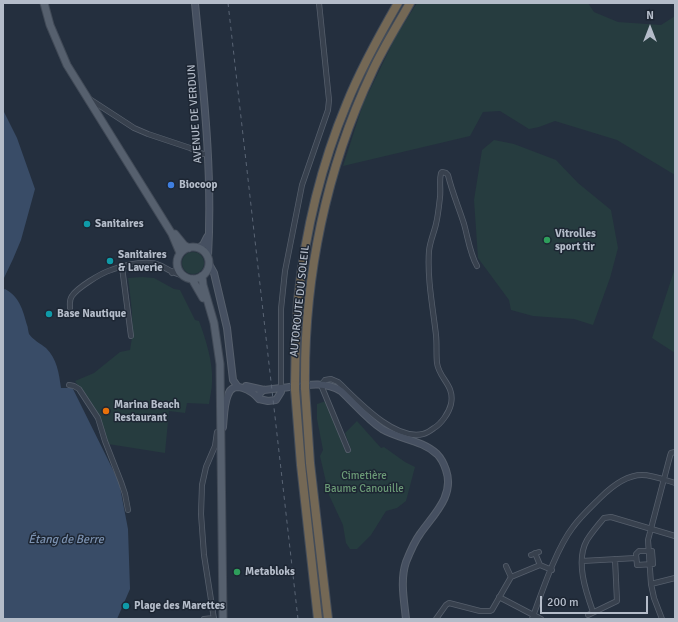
<!DOCTYPE html>
<meta charset="utf-8">
<style>
body{margin:0}
#map{position:relative;width:678px;height:622px;overflow:hidden;background:#242f3e;font-family:Signika,sans-serif}
canvas{display:block}
.frame{position:absolute;inset:0;border:4px solid #b4bcc9;pointer-events:none}
.north{position:absolute;left:630px;top:8px;width:40px;height:40px;-webkit-text-stroke:3px #1d2633;paint-order:stroke;rotate:0deg;font-size:11px;font-weight:700;line-height:16px;text-align:center;color:#b4bcc9}
.north::after{content:'';display:block;margin:auto;width:14px;height:18px;background:#b4bcc9;clip-path:polygon(50% 0,100% 100%,50% 72%,0 100%)}
.scale{position:absolute;left:540px;top:596px;width:108px;height:18px;box-sizing:border-box;border:2px solid #b4bcc9;border-top:0;padding-left:5px;font-size:12px;line-height:14px;white-space:nowrap;color:#b4bcc9;-webkit-text-stroke:3px #1d2633;paint-order:stroke}
</style>
<div id="map">
<canvas width="678" height="622"></canvas>
<div class="frame"></div>
<div class="north">N</div>
<div class="scale">200 m</div>
</div>
<script>
const ctx = document.querySelector('canvas').getContext('2d');
ctx.lineJoin = 'round';
function fillPath(path, color) { ctx.fillStyle = color; ctx.fill(path, 'evenodd'); }
function strokePath(path, color, width, dash) { ctx.strokeStyle = color; ctx.lineWidth = width; ctx.lineCap = dash ? 'butt' : 'round'; ctx.setLineDash(dash || []); ctx.stroke(path); }
function label(font, color, halo, rows, align = 'center') {
  ctx.font = font + ' Signika,sans-serif'; ctx.lineWidth = 3; ctx.setLineDash([]); ctx.textBaseline = 'middle'; ctx.strokeStyle = halo; ctx.fillStyle = color; for (const [text, x, y, turn = 0] of rows) {
    ctx.save(); ctx.translate(x, y); ctx.rotate((+turn || 0) * Math.PI / 180); ctx.textAlign = isNaN(turn) ? turn : align; if (halo) ctx.strokeText(text, 0, 0); ctx.fillText(text, 0, 0); ctx.restore();
  }
}
fillPath(new Path2D(`
 M417,3H588L594,12L618,22L661,25L675,16V175L617,140L555,121L539,127L529,129L500,111L483,112L470,136L343,166L363,104L396,36Z
 M494,140L514,144L556,160L578,183L611,210L618,248L610,278L593,325L574,319L533,316L511,310L509,300L478,258L474,200L482,150Z
 M182 263a11 11 0 1 1 22 0a11 11 0 1 1-22 0Z
 M675,268V353L652,338Z
 M142,277L154,278L174,289L180,290L195,320L199,321C206,340 213,362 212,382C212,389 210,397 209,404L187,403L185,413L169,411L165,453L108,444L102,423L75,381L94,373L120,352L130,350C135,327 131,301 128,278Z
 M326,401L345,451L351,449L345,433L357,421L381,448L384,447L405,462L415,467L406,501L397,508L386,511L371,535L357,549H350L346,543L343,525L329,495L320,456L323,450L317,419V404Z`), '#263c3f');
fillPath(new Path2D(`
 M3,110L17,138L35,189L21,240L13,259L4,278L3,282Z
 M5,289C19,296 23,310 27,325C28,327 28,331 29,334C32,339 41,344 46,348C57,359 59,373 61,388H71L73,389L119,482L128,529L130,589L117,619H3V290Z`), '#394c67');
const street = new Path2D(`
 M91,100L134,128L148,134L190,148L203,154H208
 M122,267L131,336
 M172,273L178,267
 M70,308C70,303 69,300 72,296C77,288 101,273 111,270C122,266 138,262 151,263C162,263 169,273 182,275
 M69,385L74,386L79,389L98,418L105,441L121,482L125,494L128,510
 M281,388V309L285,271L302,185L328,110L329,100L319,3
 M348,450L321,385L325,380L331,379L338,382C357,400 394,441 423,434C427,433 430,431 434,428C441,424 449,413 451,404C455,385 439,379 437,363C436,354 437,344 436,335C433,308 427,279 429,251C430,241 434,233 436,224C438,216 439,206 440,197C441,189 439,181 441,173L442,172L446,173L448,175C452,192 459,208 464,224C468,238 470,254 477,266
 M639,551H652L653,564L637,565L636,554Z
 M535,553L540,565
 M531,555L539,552
 M582,561L636,558
 M506,566L511,577
 M651,584L675,578
 M499,597L541,619
 M593,612C586,592 575,561 587,540C592,532 598,525 604,518L611,517L675,536
 M588,615L617,601L615,559
 M204,619L214,618
 M214,619L204,555L201,514L202,485L206,467L215,446L217,432
 M436,619L446,605L449,603L480,611H490L492,610L511,577L540,565L552,570
 M532,619C542,592 556,549 573,527C581,516 591,507 600,498C611,487 626,475 642,475C653,475 665,480 675,483
 M662,619L654,598L651,584L648,540L670,456L671,453L675,452`);
const secondary = new Path2D(`
 M195,3C203,87 213,171 208,256
 M198,248L203,245L207,237
 M209,264L214,273L227,328L233,380L238,387
 M246,386L264,390L281,388V392L276,400L268,401L259,399C259,394 260,392 264,390
 M281,388C302,386 323,380 341,391C354,403 367,419 382,429C399,439 422,440 437,454C441,458 444,464 446,470C455,496 433,515 420,534C414,542 410,552 406,562C400,580 404,600 406,619
 M223,427C224,417 224,404 228,395C233,379 252,391 259,399`);
const primary = new Path2D(`
 M44,3L50,25L67,65L172,234L180,253
 M175,234L184,245L189,248
 M177 263a16 16 0 1 1 32 0a16 16 0 1 1-32 0Z
 M202,276L203,285L214,323L220,364L223,619
 M192,279L203,298`);
const highway = new Path2D(`
 M305,384C304,277 326,169 372,72C383,48 397,26 410,3
 M295,385C295,356 296,328 298,300C305,233 321,165 347,103C361,68 379,36 398,3
 M305,388L310,463L328,619
 M295,389L301,465L318,619`);
strokePath(street, '#565f6c', 6);
strokePath(secondary, '#565f6c', 8);
strokePath(primary, '#414a57', 9);
strokePath(highway, '#434c59', 10);
strokePath(street, '#38414e', 4.5);
strokePath(secondary, '#465061', 6);
strokePath(primary, '#56606e', 7);
strokePath(highway, '#746855', 8);
strokePath(new Path2D(`
 M228,3L298,619`), '#5a6575', 1, [4, 4]);
const highwayBridge = new Path2D(`
 M305,384V388
 M295,385V389`);
strokePath(highwayBridge, '#434c59', 10, []);
strokePath(highwayBridge, '#746855', 8);
for (const [x, y, r, color] of [
 [171,185,4,"#3f7fe0"],
 [87,224,4,"#0f9aa8"],
 [547,240,4,"#2e9e5b"],
 [110,261,4,"#0f9aa8"],
 [49,314,4,"#0f9aa8"],
 [106,411,4,"#e8710a"],
 [237,572,4,"#2e9e5b"],
 [126,606,4,"#0f9aa8"]
]) { const dot = new Path2D(); dot.arc(x, y, r, 0, 2 * Math.PI); ctx.fillStyle = color; ctx.fill(dot); strokePath(dot, '#1d2633', 1.5); }
label('11px', '#b4bcc9', '#1d2633', [
 ["AVENUE DE VERDUN",195,114,-94],
 ["AUTOROUTE DU SOLEIL",300,301,-84]
]);
label('bold 11px', '#b4bcc9', '#1d2633', [
 ["Biocoop",179,185],
 ["Sanitaires",95,224],
 ["Vitrolles",555,234],
 ["sport tir",555,247],
 ["Sanitaires",118,255],
 ["& Laverie",118,268],
 ["Base Nautique",57,314],
 ["Marina Beach",114,405],
 ["Restaurant",114,418],
 ["Metabloks",245,572],
 ["Plage des Marettes",134,606]
], 'left');
label('11px', '#6b9a76', '#1d2633', [
 ["Cimetière",364,476],
 ["Baume Canouille",364,489]
]);
label('italic 12px', '#7c92b1', '#1d2633', [
 ["Étang de Berre",66,540]
]);
</script>
